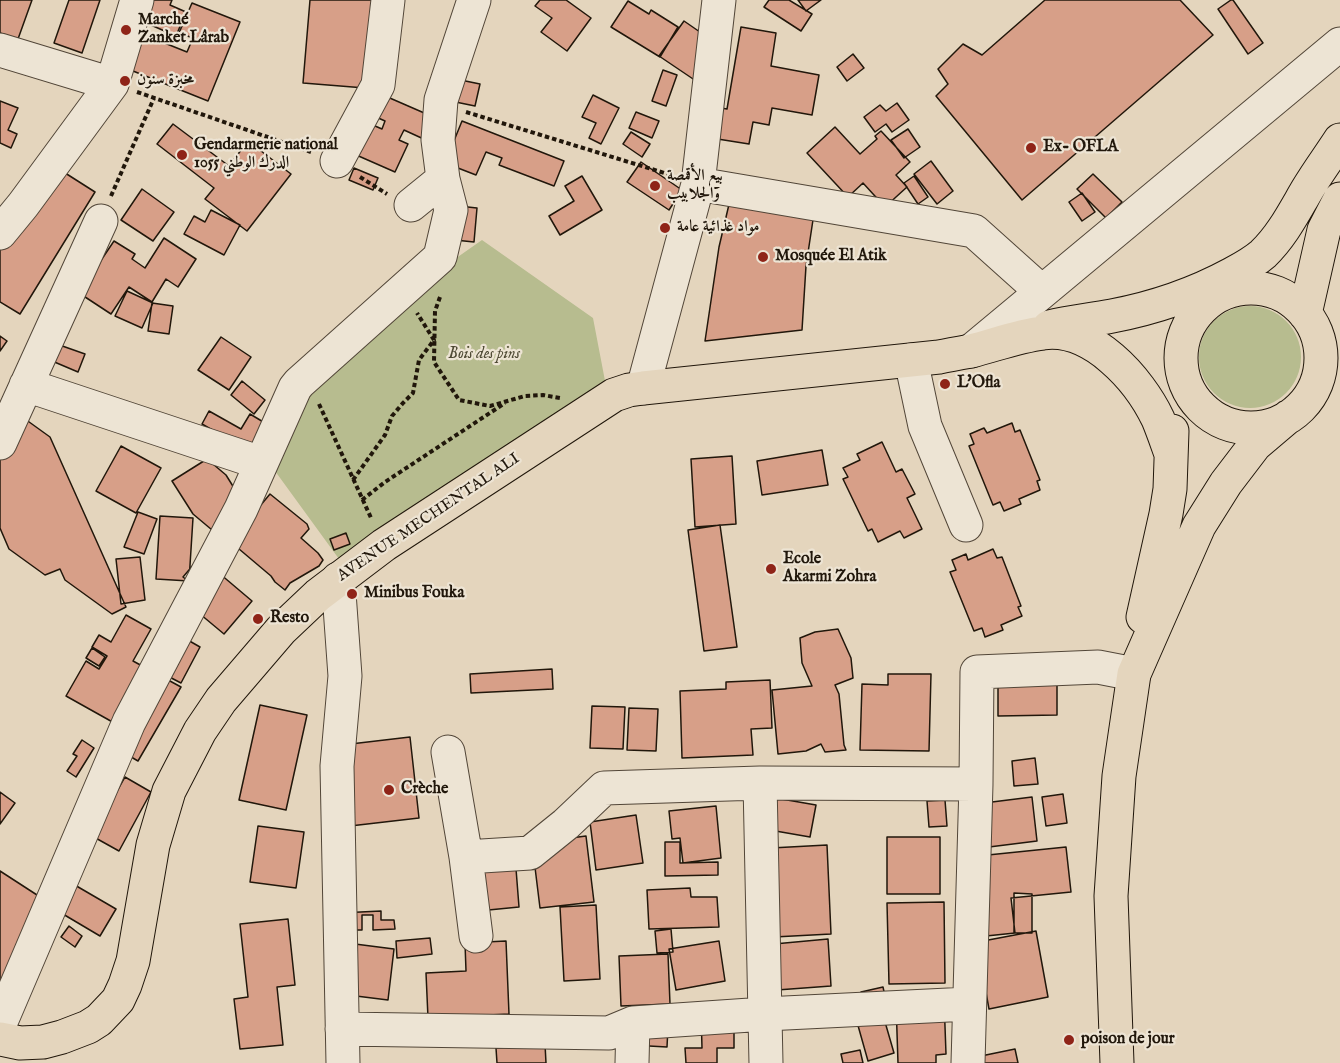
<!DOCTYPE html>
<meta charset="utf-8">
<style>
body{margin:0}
canvas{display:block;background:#e4d5bd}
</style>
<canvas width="1340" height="1063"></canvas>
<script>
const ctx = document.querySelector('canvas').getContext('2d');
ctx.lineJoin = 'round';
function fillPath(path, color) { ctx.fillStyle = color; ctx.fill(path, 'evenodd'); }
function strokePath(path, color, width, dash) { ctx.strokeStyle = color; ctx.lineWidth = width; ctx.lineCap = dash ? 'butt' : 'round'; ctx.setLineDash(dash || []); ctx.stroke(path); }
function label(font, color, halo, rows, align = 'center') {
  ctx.font = font + ' "IM FELL English",Amiri,serif'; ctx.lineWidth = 4.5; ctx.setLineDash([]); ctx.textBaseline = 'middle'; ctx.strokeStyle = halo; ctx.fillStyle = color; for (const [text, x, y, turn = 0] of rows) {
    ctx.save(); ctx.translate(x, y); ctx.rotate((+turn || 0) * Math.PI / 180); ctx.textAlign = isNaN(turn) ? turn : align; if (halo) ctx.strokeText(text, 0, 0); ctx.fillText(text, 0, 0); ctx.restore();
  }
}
fillPath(new Path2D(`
 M482,240L593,318L606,386L339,559L275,471L310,385L452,261Z
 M1199 357a51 51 0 1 1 102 0a51 51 0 1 1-102 0Z`), '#b7bc8f');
const building = new Path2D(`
 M0,0H32L18,39L0,33Z
 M69,0H100L82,53L54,43Z
 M134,0H172L170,5L186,12L176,36L128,15Z
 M310,0H372L365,88L303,83Z
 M540,0H566L591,18L567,51L541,32L552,18L535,6Z
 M769,0H789L812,14L801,31L764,7Z
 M798,0H821L806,11Z
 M1045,0H1180L1213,35L1022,200L936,96L948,84L938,69L963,44L982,55Z
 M1231,0H1233L1263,43L1248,54L1218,9Z
 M628,1L649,14L651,10L678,27L660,57L611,27Z
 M192,3L240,22L208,101L118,65L132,30L187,52L193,38L179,33Z
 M684,21L726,50L702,85L659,56Z
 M741,27L776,33L771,66L819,75L812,115L772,108L769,125L753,122L749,144L705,137L709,106L727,109Z
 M853,54L864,68L847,81L837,67Z
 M663,70L677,75L666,106L652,101Z
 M446,77L480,84L475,106L441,99Z
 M376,92L438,119L428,141L404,130L399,140L408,144L395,172L354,154L368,123L382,129L385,121L367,113Z
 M593,95L619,108L601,144L589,138L596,123L582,117Z
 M0,101L18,108L8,130L17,134L11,148L0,143Z
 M897,103L909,120L892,132L886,124L875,132L864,117L880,105L886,111Z
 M636,112L659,121L652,138L629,128Z
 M462,121L564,161L554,186L499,165L502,158L486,152L476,175L445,163Z
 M173,124L229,166L248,141L291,174L247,231L205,199L214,188L157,144Z
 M835,127L860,154L877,139L875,136L881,131L910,162L896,175L907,187L885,207L863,183L848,197L807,153Z
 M908,129L920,147L904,158L891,140Z
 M631,132L650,144L642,157L623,144Z
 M931,161L953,191L937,204L914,174Z
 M641,162L682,190L669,210L627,182Z
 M354,168L378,178L373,190L349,180Z
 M62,171L95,192L20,314L0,302V220Z
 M1093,174L1122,202L1106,218L1077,189Z
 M582,176L602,210L560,235L549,216L574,201L565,186Z
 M914,176L928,197L918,204L904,183Z
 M734,183L816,200L806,266L802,330L705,341L719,247Z
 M142,189L174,212L153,241L121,220Z
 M1082,193L1095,212L1082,221L1069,202Z
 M449,205L477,208L474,242L445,239Z
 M211,210L240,225L224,255L184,234L194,216L205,222Z
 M164,238L196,259L178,287L166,279L152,302L129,287L111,314L79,293L114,241L135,254L132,259L145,268Z
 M127,291L153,303L142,328L115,316Z
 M152,303L173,306L169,334L148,331Z
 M0,336L7,341L0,351Z
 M221,337L251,357L229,390L198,370Z
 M51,342L85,354L78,372L45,358Z
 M242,381L265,400L254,414L231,395Z
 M209,411L241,429L250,414L275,429L259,457L202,424Z
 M25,419L50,437L126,607L112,614L65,580L60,569L45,575L9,549L0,528V433Z
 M1012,423L1015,432L1020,430L1040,480L1037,481L1040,490L1019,499L1021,504L1004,511L1000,502L993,505L969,446L974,444L970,434L984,428L987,433Z
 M882,442L896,472L902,469L915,494L907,498L922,529L904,538L900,531L878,542L872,529L868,531L843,479L848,477L843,468L860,460L857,454Z
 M121,446L161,468L136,513L96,491Z
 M822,450L828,485L762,495L757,461Z
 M732,456L736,524L695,527L691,459Z
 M207,459L226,475L244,504L255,512L270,494L307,524L309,529L301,538L318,553L323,560L319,566L290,583L285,590L275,582L271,576L213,527L218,535L193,514L172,481Z
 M138,512L157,519L144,554L124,547Z
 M160,516L193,518L189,581L156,579Z
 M720,525L737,647L704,651L688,530Z
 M346,533L350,544L334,550L330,539Z
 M993,549L997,558L1002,557L1021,606L1018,607L1022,616L1001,625L1003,630L985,637L982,628L974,631L950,572L956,570L952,560L966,554L968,560Z
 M140,557L145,600L121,604L116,559Z
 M200,557L252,601L224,634L182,599L193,585L183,577Z
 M126,615L151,629L133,661L181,687L138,761L114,747L125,729L66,696L86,661L99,669L107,656L92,647L99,635L111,642Z
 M838,629L851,658L853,678L835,685L839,694L844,745L846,750L825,752L821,744L806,751L778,754L772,690L812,686L802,663L800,638L815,632Z
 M172,631L200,647L181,683L152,668Z
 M92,648L105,657L99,666L86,658Z
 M1057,657V715L998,716V670Z
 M552,669L553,689L471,693L470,674Z
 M888,674H931L929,751L860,750L862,684L888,685Z
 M770,680L772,728L751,729L753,755L682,758L680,691L726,689V682Z
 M260,705L307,715L286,810L239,800Z
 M592,706L625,707L623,749L590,748Z
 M629,708L658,709L656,751L627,750Z
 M410,737L419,818L350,826L342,745Z
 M82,740L94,748L76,777L67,771L77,756L73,754Z
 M1035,758L1038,784L1014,786L1012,761Z
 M125,777L151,792L119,851L92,836Z
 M0,792L15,803L0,824Z
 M1063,794L1067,823L1046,826L1042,797Z
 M770,797L816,805L810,837L764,829Z
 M1032,797L1037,841L989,847L984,803Z
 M945,800L947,826L929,827L927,801Z
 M716,806L721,858L683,863L680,838L672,839L669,811Z
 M636,815L643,863L596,870L590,822Z
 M258,826L304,832L296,888L250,882Z
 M586,836L594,902L540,908L532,843Z
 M887,837H940V894H887Z
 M665,842H680V863L718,862V875L665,876Z
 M827,845L831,934L774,937L771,848Z
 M1066,847L1071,892L1011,898L1015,933L986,936L978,856Z
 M515,856L519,907L468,912L464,861Z
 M0,871L54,906L0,988Z
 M61,877L116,909L100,936L46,904Z
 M690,888L691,897H717L719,927L649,929L647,890Z
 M1014,893L1032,894V933H1014Z
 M944,902L945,983L889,984L887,903Z
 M596,905L600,979L564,981L560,907Z
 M381,911V920H394L395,929L373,930V915H362V930H341L340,913Z
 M288,919L295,985L277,987L283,1045L240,1049L234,999L248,997L240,924Z
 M69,926L82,936L75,947L61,937Z
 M671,929L673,952L657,953L655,931Z
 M1036,931L1048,997L989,1009L979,954L983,941Z
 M430,938L432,954L397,958L396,941Z
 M828,939L831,986L777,990L774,944Z
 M506,941L509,1014L428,1018L426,973L466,971L465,943Z
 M719,941L725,981L676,990L669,949Z
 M355,944L394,949L388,1000L348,995Z
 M668,954L670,1004L621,1006L619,956Z
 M883,987L886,1001L864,1006L861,992Z
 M944,999L946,1054L936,1055V1063H898L896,1002Z
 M734,1011V1048H717V1063H686L685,1048H702L701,1012Z
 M883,1015L894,1053L868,1061L857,1022Z
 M668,1027L667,1047L631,1045Z
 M545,1044L546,1063H497L496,1048Z
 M1015,1049L1018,1063H983L981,1056Z
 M860,1050L863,1063H843L841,1054Z`);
fillPath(building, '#d79f88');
strokePath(building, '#21170b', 1.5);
const minor = new Path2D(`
 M0,50L112,84
 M337,161L378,85L388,0
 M698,184L974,231L1042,292
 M411,205L443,179
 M0,233L23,205L112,84L137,0
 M971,351L1340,44
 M911,360L925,426L966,525
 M26,385L261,463
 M643,388L698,184L719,0
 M0,443L101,221
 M338,579L345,676L337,766L343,1063
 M448,752L466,857L476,936
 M760,783L766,1063
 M466,857L530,853L566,824L604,788L760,783L976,784
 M0,1024L129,722L241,509L295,388L299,383L440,257L451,210L443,179L438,140L441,100L474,0
 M342,1029L609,1033L633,1023L765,1014L969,1004
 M632,1063L633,1023
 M968,1063L976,784L977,672L1098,667L1134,674`);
const major = new Path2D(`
 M1181 358a70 70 0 1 1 140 0a70 70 0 1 1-140 0Z
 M1305,314L1324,230L1340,199
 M1049,327C1070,322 1091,320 1112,316C1154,308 1195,294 1232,274C1243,268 1254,262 1263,254C1282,236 1294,212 1307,190C1317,173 1329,157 1340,140
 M1143,617L1166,514L1170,489L1172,431
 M0,1039L20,1043L43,1042L62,1037L88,1027L99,1020L118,1000L125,985L133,961L153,845L169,791L200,731L221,700L281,630L318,595L384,545L614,395L629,390L643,388L939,357C949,355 960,353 971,351C995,345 1018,336 1043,333C1092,326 1139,379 1158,419C1163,431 1167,443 1171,454
 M1117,1063L1111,896L1119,776L1134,674L1199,526L1226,483L1255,445L1288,417`);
strokePath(minor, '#524638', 35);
strokePath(major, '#21170b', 35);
strokePath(new Path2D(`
 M137,92L311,152
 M466,112L671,175
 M360,177L387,194
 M111,196L154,98
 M440,297L435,311L434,362L459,400L490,406L525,396L543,395L560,398
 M319,404L372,520
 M353,480L385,435L392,416L403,403L413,393L419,360L434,340L417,313
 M362,500L385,482L505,403`), '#21170b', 4, [4.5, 3]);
strokePath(minor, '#ede4d4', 33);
strokePath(major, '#e4d5bd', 33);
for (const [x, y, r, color] of [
 [126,30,6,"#8f2418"],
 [125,81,6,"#8f2418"],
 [1031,148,6,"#8f2418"],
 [182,155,6,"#8f2418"],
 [655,186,6,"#8f2418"],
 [665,228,6,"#8f2418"],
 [763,257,6,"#8f2418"],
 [945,384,6,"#8f2418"],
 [771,569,6,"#8f2418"],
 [352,594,6,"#8f2418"],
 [258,619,6,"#8f2418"],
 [389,790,6,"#8f2418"],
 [1069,1040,6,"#8f2418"]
]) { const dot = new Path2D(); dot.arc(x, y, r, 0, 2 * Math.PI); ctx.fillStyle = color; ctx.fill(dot); strokePath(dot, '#ede4d4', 2); }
label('bold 16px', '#21170b', '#ede4d4', [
 ["Marché",138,21],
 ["Zanket Lârab",138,39],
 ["مخبزة سنون",137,81],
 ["Gendarmerie national",194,146],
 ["1055 الدرك الوطني",194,164],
 ["Ex- OFLA",1043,148],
 ["بيع الأقمصة",667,177],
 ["والجلابيب",667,195],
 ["مواد غذائية عامة",677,228],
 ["Mosquée El Atik",775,257],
 ["L'Ofla",957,384],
 ["Ecole",783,560],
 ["Akarmi Zohra",783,578],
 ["Minibus Fouka",364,594],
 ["Resto",270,619],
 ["Crèche",401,790],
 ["poison de jour",1081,1040]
], 'left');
label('italic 16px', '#4e4933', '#ede4d4', [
 ["Bois des pins",484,355]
]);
label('16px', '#21170b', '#ede4d4', [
 ["AVENUE MECHENTAL ALI",429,518,-34]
]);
</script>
